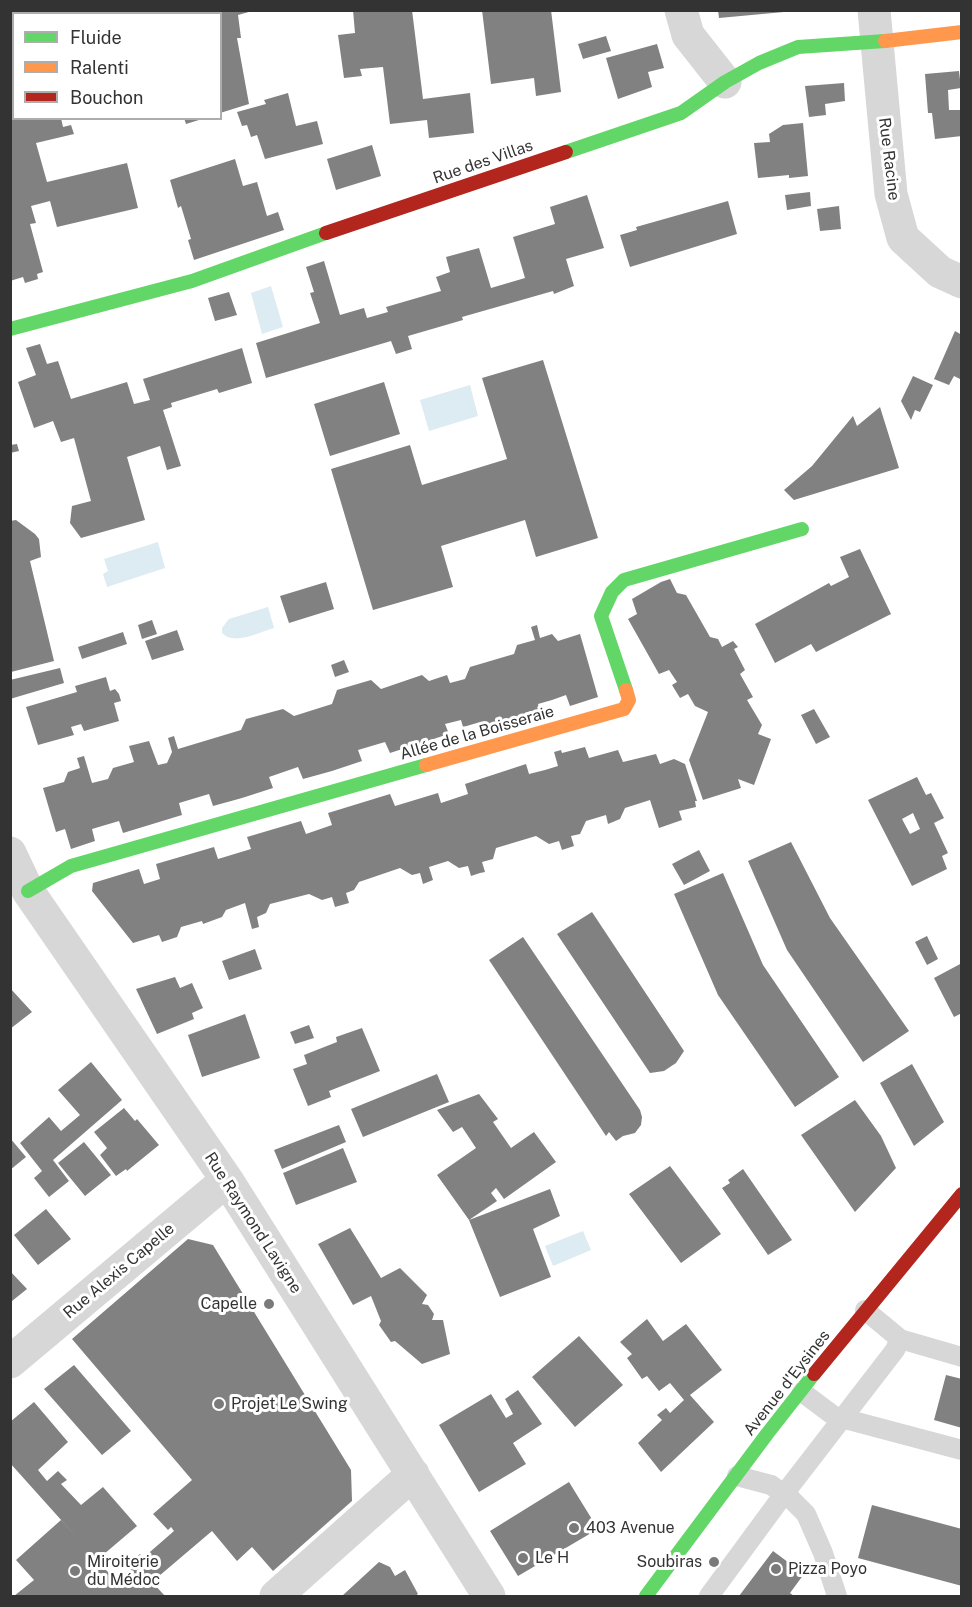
<!DOCTYPE html>
<meta charset="utf-8">
<style>
body{margin:0}
#map{position:relative;width:972px;height:1607px;overflow:hidden;background:#fff;font-family:"Public Sans",sans-serif}
canvas{display:block}
.frame{position:absolute;inset:0;border:12px solid #333;pointer-events:none}
.legend{position:absolute;left:12px;top:12px;width:210px;height:108px;box-sizing:border-box;background:#fff;border:2px solid #adadad;margin:0;padding:8px 10px;list-style:none;font-size:18px;color:#333}
.legend li{display:flex;align-items:center;gap:12px;height:30px}
.legend b{width:30px;border:2px solid #adadad}
</style>
<div id="map">
<canvas width="972" height="1607"></canvas>
<div class="frame"></div>
<ul class="legend">
<li><b style="height:8px;background:#63d668"></b>Fluide</li>
<li><b style="height:8px;background:#ff974d"></b>Ralenti</li>
<li><b style="height:8px;background:#b3261e"></b>Bouchon</li>
</ul>
</div>
<script>
const ctx = document.querySelector('canvas').getContext('2d');
ctx.lineJoin = 'round';
function fillPath(path, color) { ctx.fillStyle = color; ctx.fill(path, 'evenodd'); }
function strokePath(path, color, width, dash) { ctx.strokeStyle = color; ctx.lineWidth = width; ctx.lineCap = dash ? 'butt' : 'round'; ctx.setLineDash(dash || []); ctx.stroke(path); }
function label(font, color, halo, rows, align = 'center') {
  ctx.font = font + ' "Public Sans",sans-serif'; ctx.lineWidth = 6; ctx.setLineDash([]); ctx.textBaseline = 'middle'; ctx.strokeStyle = halo; ctx.fillStyle = color; for (const [text, x, y, turn = 0] of rows) {
    ctx.save(); ctx.translate(x, y); ctx.rotate((+turn || 0) * Math.PI / 180); ctx.textAlign = isNaN(turn) ? turn : align; if (halo) ctx.strokeText(text, 0, 0); ctx.fillText(text, 0, 0); ctx.restore();
  }
}
fillPath(new Path2D(`
 M271,286L283,327L262,334L251,293Z
 M470,385L478,416L429,431L420,400Z
 M158,542L165,568L107,587L103,574L108,571L104,559Z
 M268,607L274,628C259,632 235,646 222,633V628L229,619Z
 M583,1231L591,1250L553,1266L545,1246Z`), '#ddebf3');
fillPath(new Path2D(`
 M76,10H97V14H77Z
 M172,10H256L238,15L241,38H237L249,104L220,113V14H167Z
 M353,10H412L423,99L470,93L474,133L429,138L427,120L390,124L383,67L360,69L362,76L344,78L338,35L355,33Z
 M482,10H551L561,92L536,96L534,78L491,84Z
 M718,10H784V12L719,18Z
 M606,36L611,51L583,59L578,44Z
 M657,44L664,68L648,72L652,87L618,99L606,58Z
 M959,71L961,88L948,90L949,110H962V136L935,139L932,113H928L925,74Z
 M844,83L845,101L825,104L826,115L809,117L805,86Z
 M14,84V118H61L63,127L71,125L74,134L36,143L47,182L127,163L138,208L57,227L50,201L31,206L36,223L30,224L43,272L37,274L38,279L25,283L23,277L10,281V85Z
 M288,93L296,126L317,121L323,144L265,159L257,135L251,137L247,125L242,126L237,112L266,104L264,100Z
 M184,118H202V119L186,124Z
 M803,123L808,176L789,178V175L758,178L754,143L770,142L769,134L783,125Z
 M372,145L381,176L336,190L327,159Z
 M235,159L243,186L257,182L267,216L278,212L284,230L194,260L188,240L191,239L181,206L178,208L170,180Z
 M810,192L811,206L787,210L785,195Z
 M587,195L604,248L566,259L574,286L554,294L553,291L462,317L463,320L408,336L412,349L396,354L391,341L266,378L256,343L320,323L310,293L314,292L306,267L324,261L340,315L364,308L367,318L388,312L386,307L441,291L436,277L450,272L446,257L479,248L491,288L525,278L513,237L555,224L550,207Z
 M728,201L737,234L630,267L620,235L637,230L636,227Z
 M839,206L841,229L820,231L817,209Z
 M229,292L237,315L215,321L208,298Z
 M955,331L962,335V380L954,376L949,385L934,379Z
 M40,344L47,364L58,361L71,399L127,382L134,404L150,400L143,379L242,348L252,383L219,393L217,389L171,403L172,407L163,410L181,466L167,470L160,446L127,457L145,520L81,538L70,523L72,506L91,501L74,438L61,442L53,421L34,428L18,382L36,375L26,348Z
 M543,360L598,538L536,557L525,520L441,546L453,587L373,610L331,469L410,445L422,485L507,459L482,378Z
 M913,376L933,385L920,412L915,410L911,420L901,401Z
 M384,382L400,434L330,456L314,404Z
 M880,407L899,468L794,500L784,490L812,466L853,416L857,426Z
 M17,444L19,451L10,453V445Z
 M16,520L35,534L39,539L41,557L30,561L54,661L11,672L10,521Z
 M860,549L891,614L816,652L811,644L775,663L755,624L829,583L831,586L849,577L840,557Z
 M670,579L677,593L686,595L710,637L718,639L722,647L733,641L738,647L734,649L745,670L740,674L753,697L747,700L762,725L758,734L771,739L754,785L738,779L741,788L703,800L689,760L708,712L695,706L688,694L680,698L672,685L677,682L669,670L659,674L628,619L637,614L632,599L661,582Z
 M326,582L334,609L289,623L280,596Z
 M152,620L157,634L142,639L138,625Z
 M537,625L540,638L552,634L558,641L580,634L598,697L570,706L566,695L552,700L538,704L541,715L479,733L477,723L463,727L461,720L445,724L449,734L390,753L385,742L358,750L362,761L332,771L303,779L298,767L269,777L273,788L242,798L213,806L209,794L179,803L182,815L123,833L119,821L92,829L95,841L71,849L65,829L56,832L43,788L64,782L68,772L80,768L77,758L84,756L92,783L108,779L113,768L134,762L129,746L149,741L158,765L167,763L172,752L168,738L174,736L178,749L241,730L246,719L283,709L294,716L332,704L337,690L371,680L381,689L422,675L429,681L447,675L450,683L465,679L470,667L514,654L517,645L535,640L531,627Z
 M177,630L184,650L152,660L145,641Z
 M123,632L127,644L82,659L78,647Z
 M344,660L349,672L335,677L331,665Z
 M60,668L64,683L10,699V680Z
 M106,677L110,691L115,689L119,694L121,701L114,703L119,721L84,731L81,724L71,727L74,735L38,745L26,707L77,692L75,686Z
 M814,709L830,737L816,744L801,715Z
 M585,747L589,758L618,750L623,762L656,754L660,764L674,759L685,764L697,801H695L696,807L679,811L682,820L659,828L650,800L625,808L620,819L608,824L606,815L586,821L580,834L571,836L574,846L562,850L559,841L549,844L536,836L496,848L493,859L482,862L485,872L480,873L471,876L468,866L459,868L448,861L429,867L433,880L423,884L420,873L412,875L400,868L359,882L354,890L346,893L349,903L335,907L332,897L322,900L309,894L270,904L266,913L257,917L259,927L252,929L245,903L226,910L222,917L203,924L202,921L181,927L177,937L162,942L159,935L133,943L92,891L93,883L139,869L144,884L160,879L156,864L214,847L218,859L251,849L247,837L301,821L306,834L332,825L328,813L390,794L395,806L438,793L441,803L468,794L465,784L526,764L529,774L545,770L558,766L554,752L561,750L562,753Z
 M917,777L926,795L931,793L944,818L934,823L948,853L942,856L947,869L912,886L868,800ZM913,813L920,829L910,834L902,819Z
 M791,842L830,918L909,1031L863,1062L787,950L748,861Z
 M699,850L710,871L684,885L672,864Z
 M723,873L763,965L839,1077L795,1107L718,995L674,894Z
 M592,912L684,1051L676,1063L664,1071L650,1073L557,934Z
 M927,936L938,959L927,965L915,942Z
 M523,937L640,1110L642,1117L641,1125L635,1133L623,1136L616,1141L609,1132L606,1136L489,960Z
 M255,949L262,969L229,980L222,961Z
 M962,963V1013L954,1017L934,978Z
 M175,977L180,988L192,983L203,1008L192,1013L194,1019L157,1034L136,989Z
 M10,988L32,1012L10,1029Z
 M245,1014L260,1058L202,1077L188,1035Z
 M309,1025L314,1038L295,1044L290,1032Z
 M362,1028L380,1071L329,1091L331,1097L308,1106L293,1069L307,1064L304,1055L337,1042L336,1037Z
 M91,1062L122,1100L53,1160L69,1181L49,1197L34,1178L42,1171L20,1143L49,1117L61,1131L80,1115L58,1090Z
 M912,1064L944,1122L914,1146L880,1083Z
 M437,1074L449,1102L363,1137L351,1109Z
 M479,1094L498,1119L493,1122L511,1148L534,1132L556,1162L504,1199L496,1188L491,1193L497,1201L469,1220L550,1189L560,1216L533,1229L551,1277L500,1297L469,1220L437,1175L476,1148L462,1127L453,1132L437,1110Z
 M855,1100L881,1136L896,1168L855,1212L801,1135Z
 M124,1108L135,1121L137,1119L159,1145L127,1171L126,1169L116,1176L100,1155L107,1148L94,1132Z
 M339,1125L346,1142L282,1169L274,1150Z
 M10,1138L26,1157L10,1170Z
 M84,1142L111,1175L85,1196L58,1163Z
 M343,1148L357,1182L296,1205L283,1173Z
 M670,1166L721,1234L681,1263L629,1194Z
 M743,1169L792,1240L768,1255L722,1188L730,1183L728,1180Z
 M46,1209L71,1239L38,1265L14,1235Z
 M350,1228L381,1278L400,1268L427,1295L422,1304L428,1305L434,1314L432,1320H443L450,1354L422,1364L395,1341L391,1342L379,1325L381,1321L371,1296L353,1305L318,1244Z
 M188,1239L213,1245L351,1470L352,1501L273,1571L252,1547L237,1561L212,1531L152,1582L165,1596H14L34,1580L16,1560L61,1520L116,1581L129,1570L126,1566L140,1554L143,1558L174,1531L171,1527L168,1530L153,1514L192,1480L72,1339Z
 M10,1271L27,1289L12,1301L10,1299Z
 M647,1319L663,1341L686,1324L722,1370L690,1395L714,1422L661,1472L638,1443L662,1420L657,1415L666,1408L670,1413L684,1400L670,1383L659,1391L647,1376L642,1379L627,1358L632,1354L620,1342Z
 M579,1336L623,1385L575,1427L532,1377Z
 M74,1365L131,1431L102,1455L44,1389Z
 M946,1375L962,1379V1428L934,1420Z
 M518,1390L542,1424L513,1443L526,1464L479,1492L439,1425L491,1394L506,1418L513,1414L505,1399Z
 M34,1402L68,1442L38,1470L47,1481L58,1471L67,1480L61,1484L81,1505L103,1487L137,1526L97,1560L10,1463V1422Z
 M569,1482L598,1529L518,1576L490,1531Z
 M872,1505L962,1529V1586L858,1558Z
 M773,1551L804,1574L790,1593L794,1596H739Z
 M379,1562L390,1567L395,1576L405,1570L418,1594L415,1596H342Z`), '#818181');
strokePath(new Path2D(`
 M865,1310L900,1339L962,1357
 M802,1392L834,1416L962,1450
 M737,1476L771,1485L792,1500L806,1514L823,1553L837,1596
 M709,1596L784,1494L895,1350L900,1339`), '#d7d7d7', 20);
strokePath(new Path2D(`
 M681,10L688,35L725,82
 M874,10L891,194L903,238L940,272L962,282
 M10,853L28,891L227,1180L489,1596
 M10,1362L227,1180
 M276,1596L413,1474`), '#d7d7d7', 33);
strokePath(new Path2D(`
 M566,152L681,113L725,82L759,63L798,47L885,41
 M10,329L192,281L326,233
 M626,690L601,616L612,592L624,580L802,529
 M28,891L71,866L426,765
 M646,1596L767,1434L814,1374`), '#63d668', 14);
strokePath(new Path2D(`
 M885,41L962,32
 M426,765L624,709L629,700L626,690`), '#ff974d', 14);
strokePath(new Path2D(`
 M326,233L566,152
 M814,1374L962,1194`), '#b3261e', 14);
for (const [x, y, r, color] of [
 [269,1304,6,"#7a7a7a"],
 [219,1404,6,"#7a7a7a"],
 [574,1528,6,"#7a7a7a"],
 [523,1558,6,"#7a7a7a"],
 [714,1562,6,"#7a7a7a"],
 [776,1569,6,"#7a7a7a"],
 [75,1571,6,"#7a7a7a"]
]) { const dot = new Path2D(); dot.arc(x, y, r, 0, 2 * Math.PI); ctx.fillStyle = color; ctx.fill(dot); strokePath(dot, '#fff', 2); }
label('16px', '#333', '#fff', [
 ["Rue Racine",889,159,83],
 ["Rue des Villas",483,162,-19],
 ["Allée de la Boisseraie",477,733,-16],
 ["Rue Raymond Lavigne",253,1223,57],
 ["Rue Alexis Capelle",119,1271,-40],
 ["Avenue d'Eysines",787,1383,-52]
]);
label('16px', '#333', '#fff', [
 ["Capelle",257,1304,"right"],
 ["Projet Le Swing",231,1404],
 ["403 Avenue",586,1528],
 ["Le H",535,1558],
 ["Miroiterie",87,1562],
 ["du Médoc",87,1580],
 ["Soubiras",702,1562,"right"],
 ["Pizza Poyo",788,1569]
], 'left');
</script>
